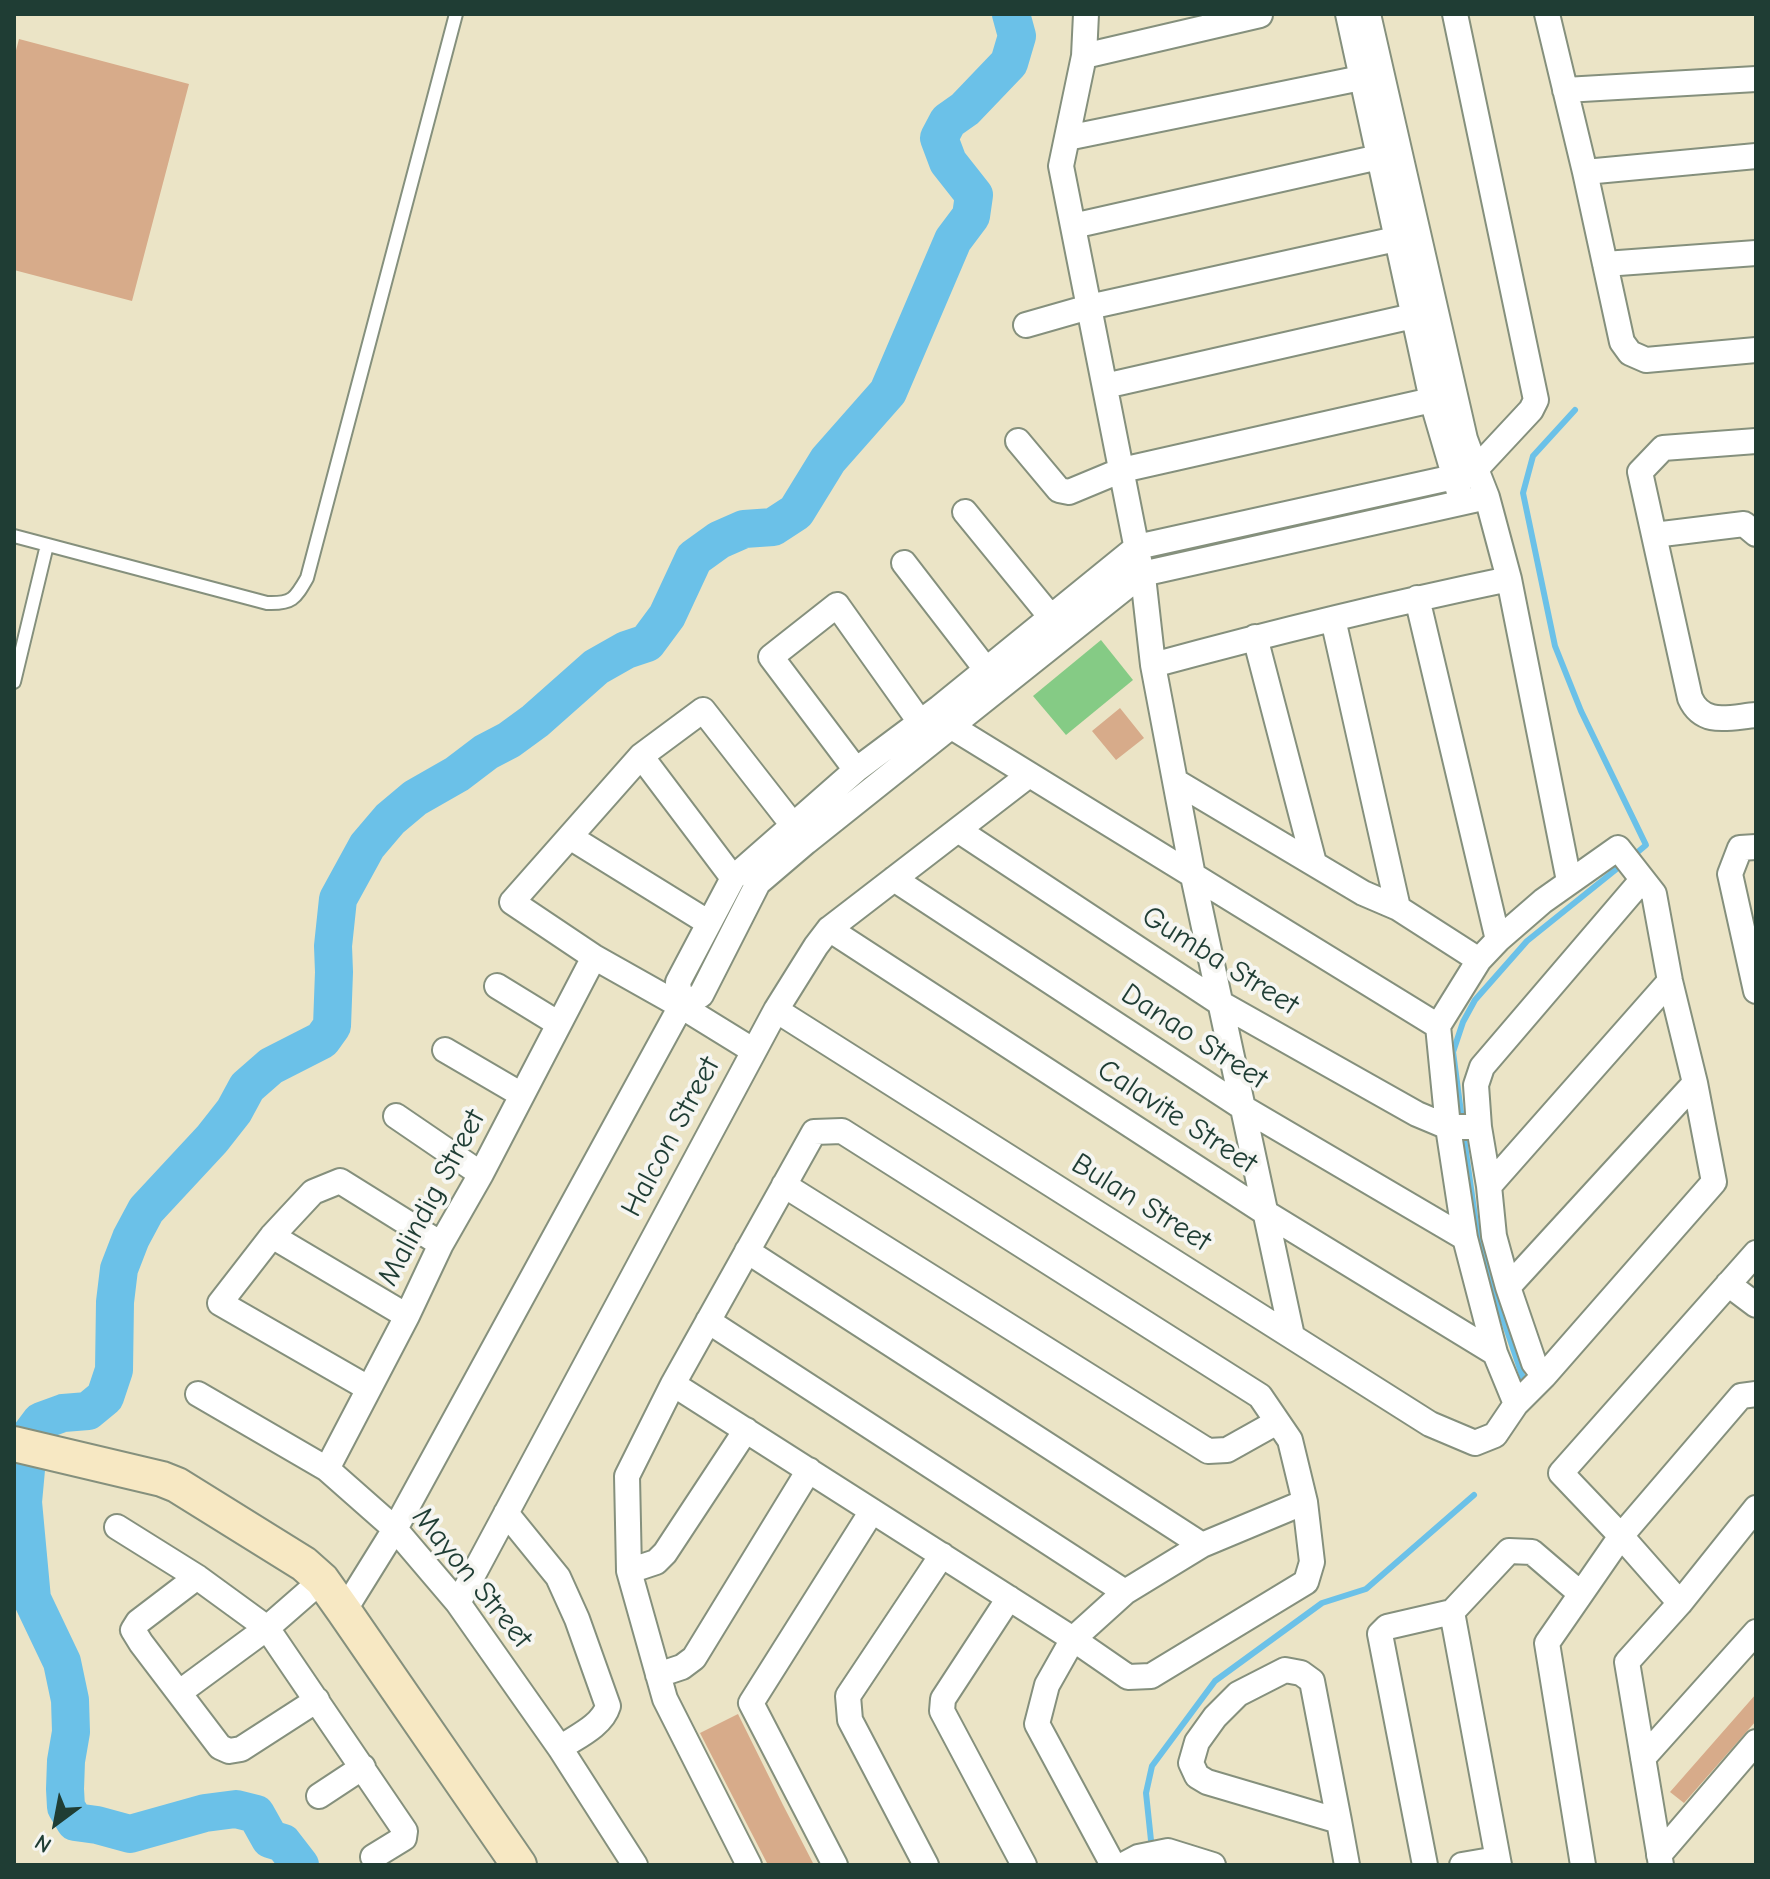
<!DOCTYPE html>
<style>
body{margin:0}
#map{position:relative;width:1770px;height:1879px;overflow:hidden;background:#ebe4c6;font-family:"Comic Neue",sans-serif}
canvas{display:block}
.frame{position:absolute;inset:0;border:16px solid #1f3d34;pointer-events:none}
.north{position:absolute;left:16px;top:1783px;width:80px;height:80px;-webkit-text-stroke:6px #f6f6f2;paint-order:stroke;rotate:212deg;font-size:22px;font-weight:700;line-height:32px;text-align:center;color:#1f3d34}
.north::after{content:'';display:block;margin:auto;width:28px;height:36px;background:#1f3d34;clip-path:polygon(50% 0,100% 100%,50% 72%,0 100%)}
</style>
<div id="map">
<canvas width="1770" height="1879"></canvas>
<div class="frame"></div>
<div class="north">N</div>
</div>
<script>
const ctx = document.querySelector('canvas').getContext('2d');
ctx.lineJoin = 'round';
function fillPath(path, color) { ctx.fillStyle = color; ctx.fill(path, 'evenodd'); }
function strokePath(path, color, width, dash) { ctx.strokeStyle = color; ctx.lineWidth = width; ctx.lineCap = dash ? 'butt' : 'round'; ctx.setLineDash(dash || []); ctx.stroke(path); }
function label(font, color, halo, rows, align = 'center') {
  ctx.font = font + ' "Comic Neue",sans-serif'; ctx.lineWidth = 8; ctx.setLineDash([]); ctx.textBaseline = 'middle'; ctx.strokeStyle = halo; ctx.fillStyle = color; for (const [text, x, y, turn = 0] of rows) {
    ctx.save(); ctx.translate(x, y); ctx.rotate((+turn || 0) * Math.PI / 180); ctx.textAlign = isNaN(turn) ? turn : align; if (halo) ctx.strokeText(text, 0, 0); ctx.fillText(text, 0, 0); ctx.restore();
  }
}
fillPath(new Path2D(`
 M1101,640L1133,680L1066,735L1033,696Z`), '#85cb85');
strokePath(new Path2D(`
 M1575,410L1533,456L1523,493L1555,646L1581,711L1646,845L1633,856
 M1462,1120L1453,1052L1463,1022L1475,1000L1527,941L1624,863
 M1463,1131L1476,1224L1489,1277L1524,1381
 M1152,1850L1146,1793L1152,1766L1215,1681L1322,1603L1366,1589L1474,1495`), '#6bc1e8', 6);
strokePath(new Path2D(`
 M300,1865L283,1843L270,1839L256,1814L236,1809L205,1813L130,1834L97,1825L75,1822L66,1807L65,1789L66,1761L71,1732L70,1700L62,1662L32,1599L23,1502L29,1437L41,1421L63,1413L88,1411L105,1397L114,1370L115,1302L119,1269L131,1238L146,1210L212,1139L234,1111L247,1087L271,1066L322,1040L332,1026L334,972L333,946L338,899L367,846L390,819L415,798L457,774L486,752L509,740L535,721L596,667L626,650L647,643L667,616L694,558L719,540L744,529L773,527L796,512L828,460L888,392L953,240L971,216L974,195L948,162L939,138L948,121L965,109L1009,63L1017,36L1011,14`), '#6bc1e8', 38);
fillPath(new Path2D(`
 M19,39L189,84L132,301L14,270V58Z
 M1120,708L1144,738L1116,760L1092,731Z
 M1756,1694V1721L1684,1803L1670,1792Z
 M738,1714L783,1805L814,1865H768L700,1733Z`), '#d7ab8a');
const lane = new Path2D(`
 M14,536L267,603C292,604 295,599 307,578L456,14
 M14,682L47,545`);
const street = new Path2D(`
 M1086,14L1084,56L1260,15L1259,14
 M1348,14L1432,400L1459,492
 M1455,14L1536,400L1531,410L1476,469L1487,497L1509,579
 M1547,14L1585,172L1622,342L1630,353L1646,360L1756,350
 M1084,56L1061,166L1144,585L1153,665L1193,876L1292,1336
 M1565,90L1756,79
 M1067,138L1361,78
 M1585,172L1756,156
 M1073,226L1379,157
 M1605,264L1756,253
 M1026,325L1089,307L1396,239
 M1105,386L1413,316
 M1018,441L1059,490L1069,492L1122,470L1432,400
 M1756,441L1663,448L1640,472L1690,698C1703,727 1730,717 1756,715
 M965,512L1050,616
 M1654,535L1744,524L1756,534
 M904,563L985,668
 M1417,598L1498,940
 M1255,637L1314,863
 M1153,665C1271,633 1389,604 1509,579L1569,881
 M952,727L1438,1026
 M641,756L733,878
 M856,770L771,657L837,605L920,722
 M1175,781L1363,893L1398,908L1333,619
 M958,830L1220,1003L1417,1114L1448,1127H1479
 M570,837L709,923
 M1756,847L1740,848L1730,874L1756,991
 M894,879L1242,1107L1465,1238
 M1398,908L1479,960
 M829,929L1266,1213L1495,1353
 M497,986L559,1024
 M681,1006L678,982L733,878L856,770L939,708L1137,547L1454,477L1476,469L1465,439L1368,14
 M776,1010L1430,1424L1475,1443L1495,1435L1516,1404L1544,1376L1714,1182L1695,1083L1670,981L1654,894L1618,848L1543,901L1498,940L1479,960L1438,1026L1448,1127L1465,1238L1495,1353L1516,1404
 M445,1050L522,1095
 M754,1051L681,1006L594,957L512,902L641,756L703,710L792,824
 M396,1116L481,1174
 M784,1185L1208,1451L1227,1450L1277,1422
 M1489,1186L1670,981
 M272,1236L407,1316
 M747,1251L1202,1545
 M1728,1284L1756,1305
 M1508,1287L1695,1083
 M708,1321L1125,1592
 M1544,1376L1534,1363L1508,1287L1494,1236L1489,1186L1479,1127L1476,1085L1482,1067L1642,880
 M673,1384L1073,1639L1128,1677L1151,1676L1306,1582L1312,1562L1305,1502L1290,1440L1260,1396L842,1131L814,1132L673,1384L627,1476L629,1571L665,1699L749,1865
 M368,1388L220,1303L272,1236L313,1192L340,1181L441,1244
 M198,1394L327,1469L395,1529L458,1603L560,1748L635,1865
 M327,1469L407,1316L441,1244L481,1174L594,957
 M506,1513L558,1577L577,1619L608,1706C602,1726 576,1737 560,1748
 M117,1527L197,1577L267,1628L405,1831L404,1838L373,1857
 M629,1571L656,1562L665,1553L746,1430
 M197,1577L138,1622L133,1630L141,1643L220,1747L229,1751L241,1749L317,1700
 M1009,1598L943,1699L942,1711L1024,1865
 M458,1603L776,1010L816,946L829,929L1029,775
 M1680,1603L1621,1536L1561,1473L1756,1253
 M344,1611L395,1529L681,1006L701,995L758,883L806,842L1142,574L1487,497
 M1452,1612L1499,1865
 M1285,1670L1301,1673L1312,1681L1339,1821L1207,1782L1197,1776L1191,1763L1197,1742L1215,1717L1238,1694Z
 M658,1675L682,1667L694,1658L809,1470
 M180,1692L267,1628L322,1580
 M1643,1758L1756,1632
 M319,1796L363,1767
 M1339,1821L1347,1865
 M1659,1855L1756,1742
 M835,1865L751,1703L872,1511
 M926,1865L850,1720L848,1696L942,1555
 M1113,1865L1037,1724L1047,1685L1073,1639L1125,1592L1202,1545L1305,1502
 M1123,1865L1138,1857L1168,1851L1213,1865
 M1425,1865L1380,1634L1387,1627L1452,1612L1509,1551L1532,1552L1581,1594
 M1462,1865L1497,1859
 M1583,1865L1547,1643L1621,1536L1741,1396L1756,1394
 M1661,1865L1627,1662L1680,1603L1756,1508`);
const secondary = new Path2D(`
 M14,1444L162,1479L177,1485L304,1564L322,1580L344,1611L519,1865`);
strokePath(lane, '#85907d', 16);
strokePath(street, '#85907d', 28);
strokePath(secondary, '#85907d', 38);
strokePath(lane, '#fff', 12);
strokePath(street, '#fff', 24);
strokePath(secondary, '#f7e8c3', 34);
label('30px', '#1f3d34', '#f6f6f2', [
 ["Gumba Street",1220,961,32],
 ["Danao Street",1194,1037,33],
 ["Calavite Street",1177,1117,33],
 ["Halcon Street",671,1137,-62],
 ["Malindig Street",432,1198,-62],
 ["Bulan Street",1141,1203,32],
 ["Mayon Street",472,1578,51]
]);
</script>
